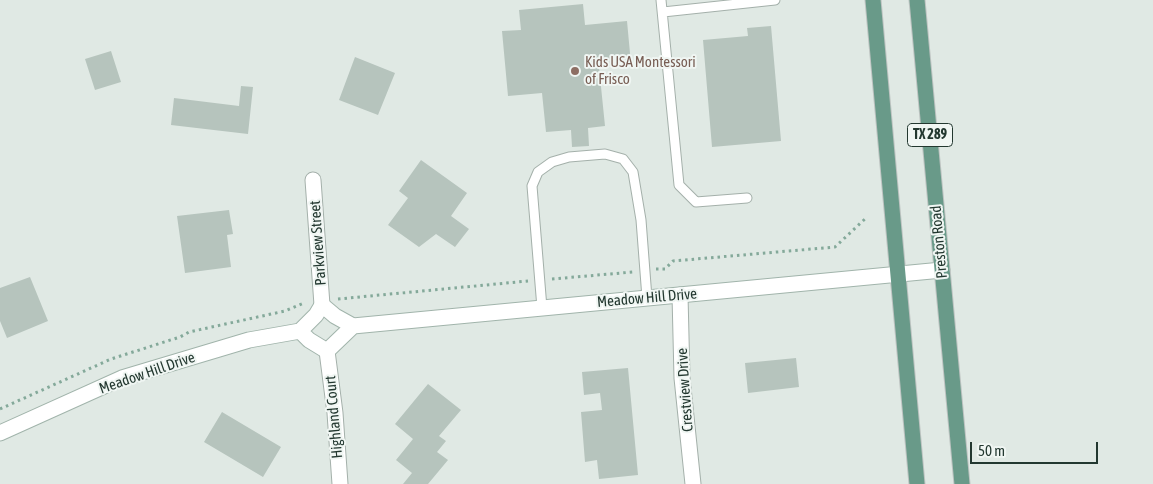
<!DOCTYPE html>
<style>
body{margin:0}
#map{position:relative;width:1153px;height:484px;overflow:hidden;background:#e0e9e4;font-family:"Asap Condensed",sans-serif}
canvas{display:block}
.scale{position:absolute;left:970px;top:442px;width:128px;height:22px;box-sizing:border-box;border:2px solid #233830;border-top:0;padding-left:6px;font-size:15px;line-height:18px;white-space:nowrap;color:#233830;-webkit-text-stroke:4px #f0f6f3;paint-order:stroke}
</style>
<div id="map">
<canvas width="1153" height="484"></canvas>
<div class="scale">50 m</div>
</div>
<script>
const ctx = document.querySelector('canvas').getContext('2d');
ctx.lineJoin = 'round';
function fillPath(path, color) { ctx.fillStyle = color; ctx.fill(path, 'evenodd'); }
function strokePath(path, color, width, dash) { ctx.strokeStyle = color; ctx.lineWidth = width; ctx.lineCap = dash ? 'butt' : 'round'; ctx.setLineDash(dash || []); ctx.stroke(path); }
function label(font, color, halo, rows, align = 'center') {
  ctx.font = font + ' "Asap Condensed",sans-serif'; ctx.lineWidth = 4; ctx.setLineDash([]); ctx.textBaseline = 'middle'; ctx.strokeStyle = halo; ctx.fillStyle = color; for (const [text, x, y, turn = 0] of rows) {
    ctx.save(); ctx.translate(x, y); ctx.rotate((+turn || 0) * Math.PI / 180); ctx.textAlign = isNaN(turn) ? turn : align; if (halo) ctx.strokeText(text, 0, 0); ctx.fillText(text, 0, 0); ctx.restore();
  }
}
fillPath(new Path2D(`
 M583,4L585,25L627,21L631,64L599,67L605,126L588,128L589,146L572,147L571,130L546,132L542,93L508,96L502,31L521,30L519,10Z
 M771,26L781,141L712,147L703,40L748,36L747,28Z
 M111,51L121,82L95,90L85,59Z
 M355,57L395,73L378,115L339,100Z
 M241,86L253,87L248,134L171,125L174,98L239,106Z
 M421,160L467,193L451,216L469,229L455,247L436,234L419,247L388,225L408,198L399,191Z
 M229,210L233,234L227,235L231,267L185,273L177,216Z
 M30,277L48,321L7,338L0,321V288Z
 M796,358L799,387L748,393L745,363Z
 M628,368L638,475L599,479L597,460L585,462L581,412L602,410L600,393L584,395L582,372Z
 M428,384L461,410L439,436L446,441L437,452L448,460L428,484H403L412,473L396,460L413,439L395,424Z
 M222,412L281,447L263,477L204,442Z`), '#b6c4bd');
const lane = new Path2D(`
 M661,0L679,185L696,202L747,198
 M663,12L775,0
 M542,308L532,186L538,172L552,162L569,157L605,154L623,159L633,172L641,220L647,298`);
const street = new Path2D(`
 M313,180L322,305
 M680,295L682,378L693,484
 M327,351L335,413L340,484`);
const secondary = new Path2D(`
 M353,326L327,351L309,340L300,331L316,315L322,305L335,316L353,326L942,270
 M0,433L122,378L249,340L300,331`);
const primary = new Path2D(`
 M873,0L917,484
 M917,0L962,484`);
strokePath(lane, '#a4b0aa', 11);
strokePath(street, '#a4b0aa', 17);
strokePath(secondary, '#a1b4ab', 17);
strokePath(primary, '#bdc3c1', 17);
strokePath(new Path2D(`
 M656,269H665L673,261L835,247L866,218
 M552,279L633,272
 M338,299L528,281
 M0,409L111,359L180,337L189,332L285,311L304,303`), '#84a99a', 3, [2.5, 4]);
strokePath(lane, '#fff', 9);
strokePath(street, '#fff', 15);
strokePath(secondary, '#fff', 15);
strokePath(primary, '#699a89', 15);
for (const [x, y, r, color] of [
 [575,71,5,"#8d6e63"]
]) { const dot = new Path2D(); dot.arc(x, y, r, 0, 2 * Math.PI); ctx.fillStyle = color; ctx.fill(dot); strokePath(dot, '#f0f6f3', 2); }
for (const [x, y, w] of [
 [930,135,45]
]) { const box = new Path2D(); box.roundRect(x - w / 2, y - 11.5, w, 23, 4); ctx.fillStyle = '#f0f6f3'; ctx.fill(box); strokePath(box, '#233830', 1); }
label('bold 14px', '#233830', null, [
 ["TX 289",930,135]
]);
label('15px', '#785e54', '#f0f6f3', [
 ["Kids USA Montessori",585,62],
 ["of Frisco",585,79]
], 'left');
label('15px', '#233830', '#f0f6f3', [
 ["Preston Road",939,242,-95],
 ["Parkview Street",318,243,-94],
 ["Meadow Hill Drive",647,298,-5],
 ["Meadow Hill Drive",147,373,-19],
 ["Crestview Drive",685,390,-94],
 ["Highland Court",334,417,-95]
]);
</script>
